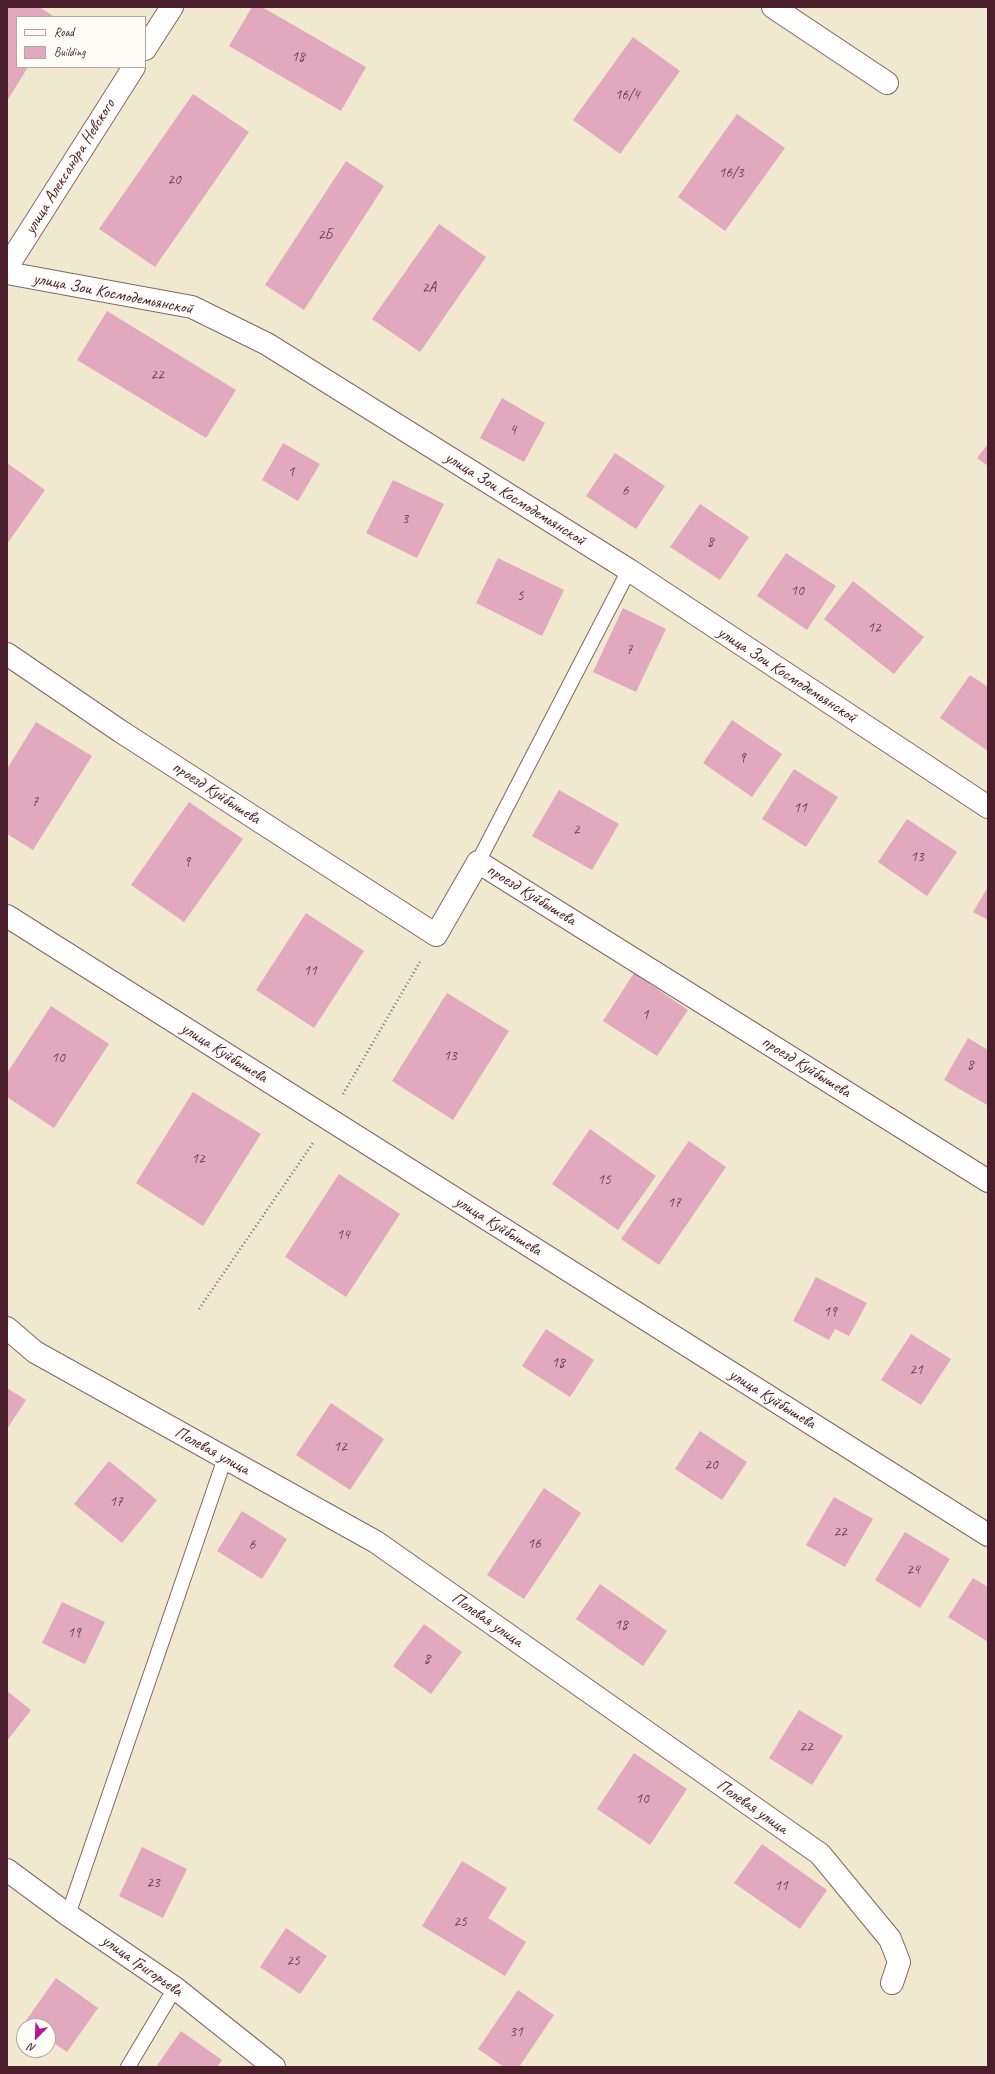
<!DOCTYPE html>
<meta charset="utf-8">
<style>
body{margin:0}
#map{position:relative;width:995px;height:2074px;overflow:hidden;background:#f0e9cf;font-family:Caveat,sans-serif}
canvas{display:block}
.frame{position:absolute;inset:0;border:8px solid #4a1f2b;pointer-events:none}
.legend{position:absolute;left:16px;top:16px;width:130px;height:52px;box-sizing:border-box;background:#fdfcf7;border:1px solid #b5a4a5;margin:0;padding:5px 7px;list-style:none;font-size:12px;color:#4a1f2b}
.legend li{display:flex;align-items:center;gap:8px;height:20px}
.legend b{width:20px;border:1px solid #b5a4a5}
.north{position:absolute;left:16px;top:2018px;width:40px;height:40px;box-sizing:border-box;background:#fdfcf7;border:1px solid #b5a4a5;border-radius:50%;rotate:203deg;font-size:11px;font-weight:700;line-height:16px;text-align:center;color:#4a1f2b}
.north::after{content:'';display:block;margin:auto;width:14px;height:18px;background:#b5179e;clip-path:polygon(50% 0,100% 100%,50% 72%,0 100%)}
</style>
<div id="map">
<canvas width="995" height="2074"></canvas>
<div class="frame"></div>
<ul class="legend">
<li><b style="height:5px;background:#fff"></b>Road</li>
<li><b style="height:11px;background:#e2a8bd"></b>Building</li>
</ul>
<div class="north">N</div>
</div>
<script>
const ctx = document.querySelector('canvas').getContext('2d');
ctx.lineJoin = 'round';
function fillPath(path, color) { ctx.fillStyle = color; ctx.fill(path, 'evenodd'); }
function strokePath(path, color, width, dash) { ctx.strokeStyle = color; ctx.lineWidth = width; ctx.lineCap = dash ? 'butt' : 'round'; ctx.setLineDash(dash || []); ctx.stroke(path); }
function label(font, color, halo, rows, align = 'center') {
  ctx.font = font + ' Caveat,sans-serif'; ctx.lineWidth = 3.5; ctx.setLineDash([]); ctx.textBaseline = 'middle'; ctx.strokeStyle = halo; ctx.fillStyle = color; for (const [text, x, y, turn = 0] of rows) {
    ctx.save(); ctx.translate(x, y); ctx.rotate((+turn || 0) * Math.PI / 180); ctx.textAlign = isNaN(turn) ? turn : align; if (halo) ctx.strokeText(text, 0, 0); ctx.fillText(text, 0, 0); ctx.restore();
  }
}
fillPath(new Path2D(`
 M8,7H39L55,17H17V67H28L7,101Z
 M252,7H262L366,67L341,111L229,46Z
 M633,37L680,71L620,154L573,120Z
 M193,94L249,132L155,267L99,229Z
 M737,114L785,148L725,231L678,197Z
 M346,161L384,186L304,310L265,285Z
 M439,224L486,257L420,352L372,319Z
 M107,311L236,390L206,438L77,360Z
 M502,398L545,423L524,462L480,438Z
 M283,443L320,464L298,501L262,480Z
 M988,444V466L977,458Z
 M615,453L665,486L636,529L586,496Z
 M7,463L45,490L7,544Z
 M393,480L444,504L417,558L366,533Z
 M700,504L749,537L720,580L670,547Z
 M786,553L836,586L807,630L757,596Z
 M498,558L564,590L542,636L476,603Z
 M853,581L924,637L894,674L824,619Z
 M623,608L666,629L636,692L593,672Z
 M970,675L988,687V751L940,718Z
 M732,720L782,754L752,797L703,763Z
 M36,722L92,756L33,850L7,834V769Z
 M794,769L838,797L806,847L762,819Z
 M559,790L619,824L592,870L532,836Z
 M189,802L243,839L184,922L131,885Z
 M907,819L957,852L927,896L878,862Z
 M988,887V920L973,912Z
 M306,913L364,951L314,1028L256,990Z
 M634,973L688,1010L657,1056L603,1021Z
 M447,993L509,1031L453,1120L392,1081Z
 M51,1006L109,1044L54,1128L7,1097V1073Z
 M968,1038L988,1050L987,1105L944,1080Z
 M193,1092L261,1134L203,1226L136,1183Z
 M590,1129L656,1176L618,1230L552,1184Z
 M689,1141L726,1167L659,1265L621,1239Z
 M339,1174L400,1214L346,1297L285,1257Z
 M816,1277L867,1303L849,1336L835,1329L829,1340L793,1321Z
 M546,1329L594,1360L570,1397L522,1366Z
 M911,1334L951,1359L921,1405L881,1380Z
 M7,1388L26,1400L7,1429Z
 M331,1403L384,1439L350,1490L296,1455Z
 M700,1431L747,1462L722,1500L675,1469Z
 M109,1461L157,1500L122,1543L74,1504Z
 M544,1488L581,1513L524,1599L487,1575Z
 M834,1497L873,1519L845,1567L806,1545Z
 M242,1511L287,1539L262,1579L217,1551Z
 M905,1532L950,1559L920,1608L875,1580Z
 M973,1578L988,1587V1642L948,1617Z
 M600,1584L667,1631L643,1666L576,1619Z
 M62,1602L105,1622L85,1664L42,1643Z
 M424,1624L462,1652L431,1694L393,1666Z
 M7,1691L31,1710L7,1741Z
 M799,1710L843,1736L812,1785L769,1758Z
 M634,1753L687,1789L650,1845L597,1809Z
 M762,1844L827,1890L800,1929L734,1883Z
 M142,1847L187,1869L163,1918L119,1896Z
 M462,1861L507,1888L488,1918L526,1942L505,1976L422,1926Z
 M286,1928L327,1956L300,1994L260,1967Z
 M56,1978L98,2008L67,2052L48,2039V2026H30L25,2022Z
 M518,1990L554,2015L519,2067H504L478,2049Z
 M181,2031L222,2060L217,2067H156Z`), '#e2a8bd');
const lane = new Path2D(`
 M478,862L629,570
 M68,1915L225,1458
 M128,2067L175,1988`);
const street = new Path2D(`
 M773,7L887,83
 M145,49L172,7
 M7,267L134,67
 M7,273L192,307L267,344L629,570L988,807
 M7,654L120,731L436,935L478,862L988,1181
 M7,916L988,1535
 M7,1328L35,1352L376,1542L820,1854L890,1939L899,1962L892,1983
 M7,1870L68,1915L175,1988L274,2067`);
strokePath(lane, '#846664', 16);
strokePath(street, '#846664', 24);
strokePath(new Path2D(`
 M343,1094L421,960
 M199,1309L313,1143`), '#846664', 2.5, [1, 3]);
strokePath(lane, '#fff', 14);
strokePath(street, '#fff', 22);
label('15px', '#704150', null, [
 ["18",298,57],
 ["16/4",627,95],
 ["16/3",731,173],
 ["20",174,180],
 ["2Б",325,235],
 ["2А",429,288],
 ["22",157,375],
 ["4",513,430],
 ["1",291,472],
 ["6",625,491],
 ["3",405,519],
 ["8",710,542],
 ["10",797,591],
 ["5",520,596],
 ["12",874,628],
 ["7",629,650],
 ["9",742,758],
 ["7",35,802],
 ["11",800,808],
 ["2",576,830],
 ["13",917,857],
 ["9",187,862],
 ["11",310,971],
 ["1",645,1015],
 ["13",450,1056],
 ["10",58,1058],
 ["8",970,1065],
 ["12",198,1159],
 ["15",604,1180],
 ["17",674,1203],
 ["14",343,1235],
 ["19",830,1312],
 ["18",558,1363],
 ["21",916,1370],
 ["12",340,1447],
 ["20",711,1465],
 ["17",116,1502],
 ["22",840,1532],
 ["16",534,1544],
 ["6",252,1545],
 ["24",913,1570],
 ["18",621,1625],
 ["19",74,1633],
 ["8",427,1659],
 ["22",806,1747],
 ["10",642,1799],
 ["23",153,1883],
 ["11",781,1886],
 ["25",460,1922],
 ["25",293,1961],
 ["31",516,2032]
]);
label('17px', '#4a1f2b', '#fdfcf7', [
 ["улица Александра Невского",70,167,-58],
 ["улица Зои Космодемьянской",113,294,11],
 ["улица Зои Космодемьянской",515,499,32],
 ["улица Зои Космодемьянской",787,675,33],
 ["проезд Куйбышева",216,793,33],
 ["проезд Куйбышева",531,895,32],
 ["улица Куйбышева",224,1053,32],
 ["проезд Куйбышева",806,1067,32],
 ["улица Куйбышева",498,1226,32],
 ["улица Куйбышева",772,1399,32],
 ["Полевая улица",212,1451,29],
 ["Полевая улица",487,1620,35],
 ["Полевая улица",752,1807,35],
 ["улица Григорьева",142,1966,35]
]);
</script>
